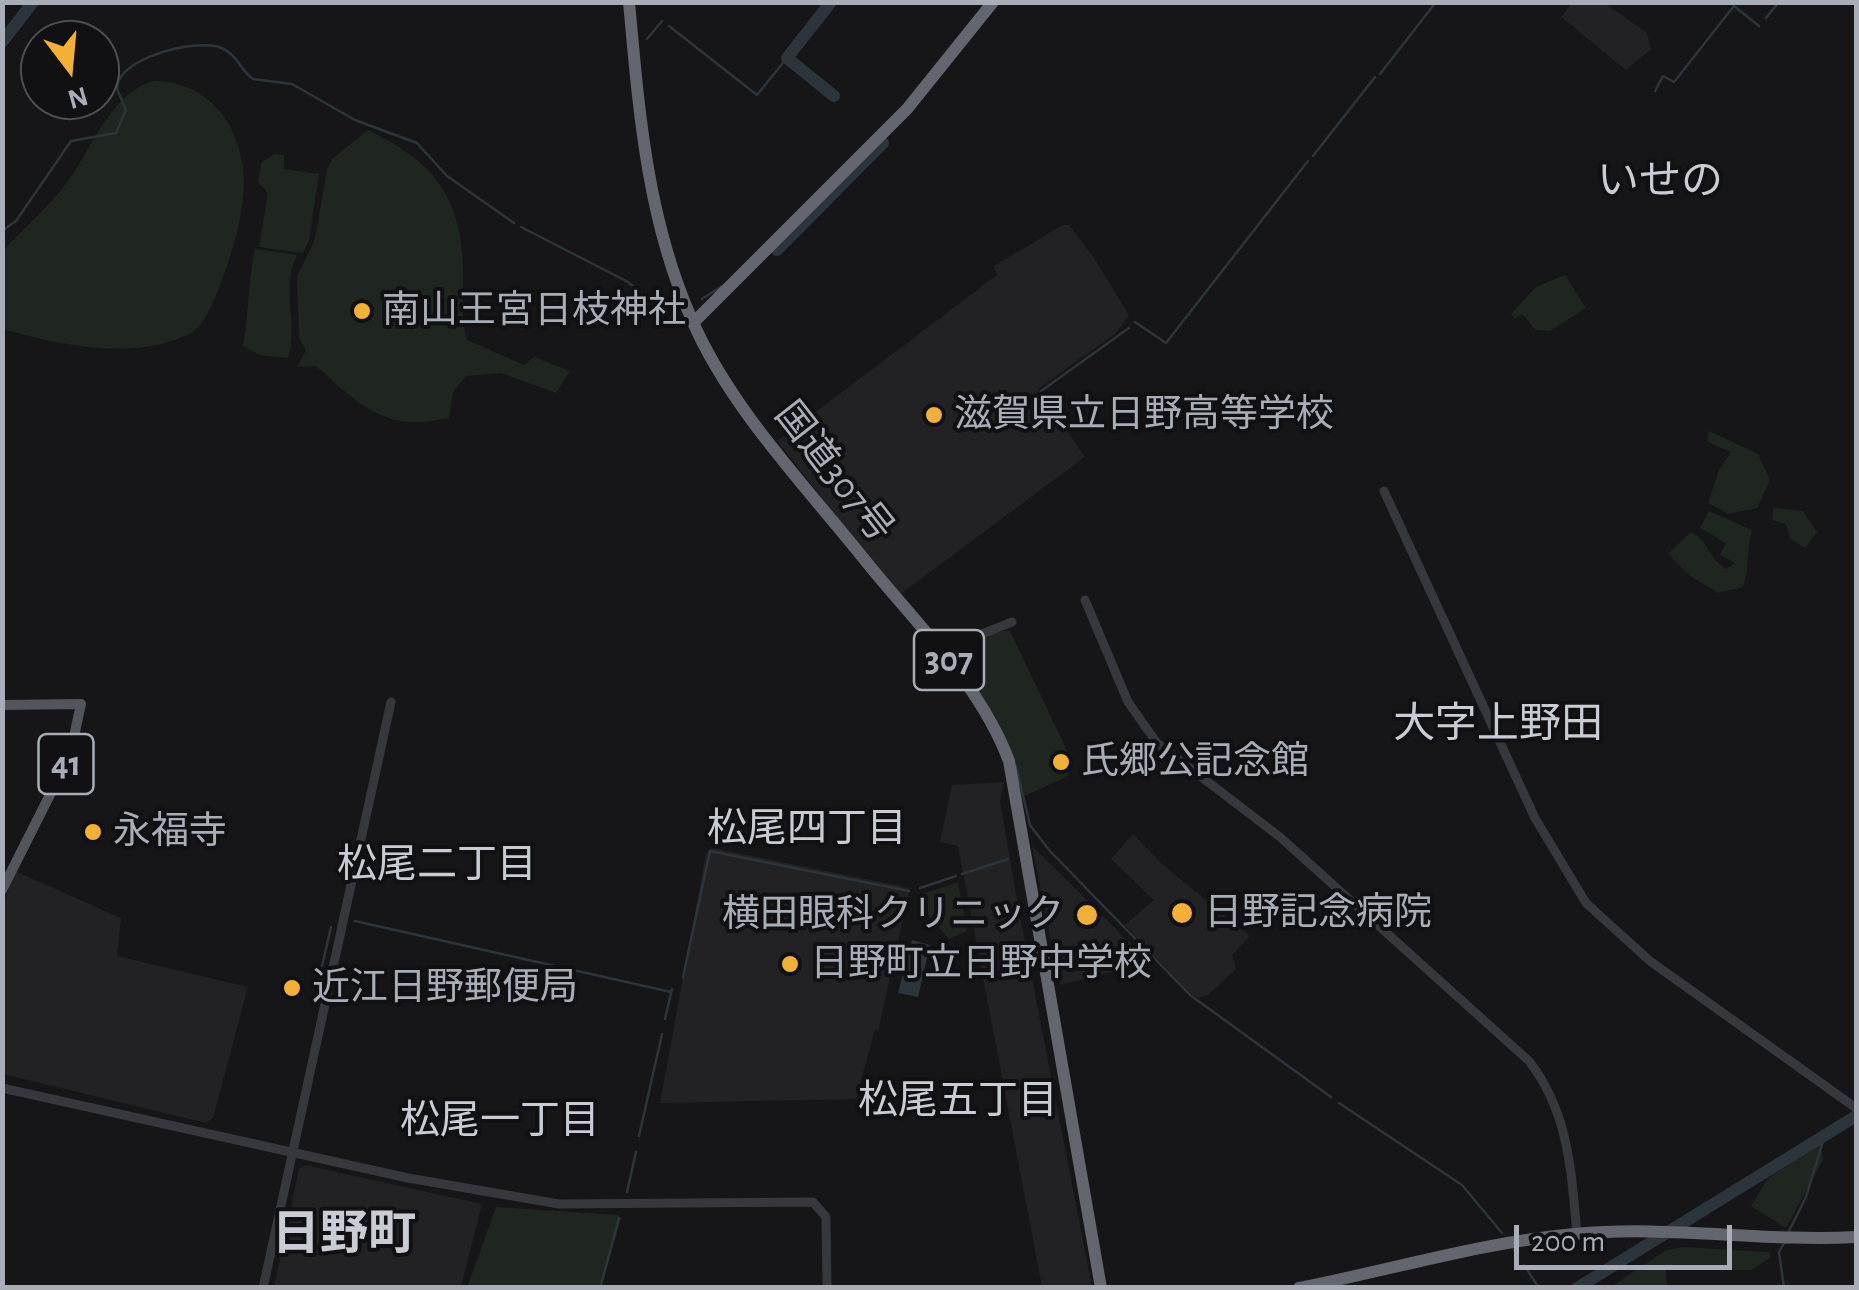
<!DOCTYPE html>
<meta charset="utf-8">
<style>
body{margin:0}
#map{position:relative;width:1859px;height:1290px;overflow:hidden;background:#161618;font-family:"Alegreya Sans",sans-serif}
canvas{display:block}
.frame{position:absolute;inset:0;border:5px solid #a8adb8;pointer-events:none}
.north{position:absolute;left:20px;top:20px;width:100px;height:100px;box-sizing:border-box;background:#111113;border:2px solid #4d4f55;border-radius:50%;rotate:164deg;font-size:28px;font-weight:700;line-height:40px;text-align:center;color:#a8adb8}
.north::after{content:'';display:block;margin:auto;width:35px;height:45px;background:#f2b134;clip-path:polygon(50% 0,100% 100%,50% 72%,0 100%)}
.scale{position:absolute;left:1514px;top:1225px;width:218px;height:45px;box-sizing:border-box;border:5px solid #a8adb8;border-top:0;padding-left:12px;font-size:30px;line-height:35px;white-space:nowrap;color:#a8adb8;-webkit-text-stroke:8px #111113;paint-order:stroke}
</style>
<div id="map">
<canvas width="1859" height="1290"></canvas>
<div class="frame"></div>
<div class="north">N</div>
<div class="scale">200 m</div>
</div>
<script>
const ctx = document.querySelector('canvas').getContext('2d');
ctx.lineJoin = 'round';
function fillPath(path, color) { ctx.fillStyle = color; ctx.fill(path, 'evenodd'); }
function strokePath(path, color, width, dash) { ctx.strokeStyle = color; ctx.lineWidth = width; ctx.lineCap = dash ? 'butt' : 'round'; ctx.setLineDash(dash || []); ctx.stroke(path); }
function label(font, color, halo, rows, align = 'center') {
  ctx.font = font + ' "Alegreya Sans","Noto Sans JP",sans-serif'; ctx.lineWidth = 8; ctx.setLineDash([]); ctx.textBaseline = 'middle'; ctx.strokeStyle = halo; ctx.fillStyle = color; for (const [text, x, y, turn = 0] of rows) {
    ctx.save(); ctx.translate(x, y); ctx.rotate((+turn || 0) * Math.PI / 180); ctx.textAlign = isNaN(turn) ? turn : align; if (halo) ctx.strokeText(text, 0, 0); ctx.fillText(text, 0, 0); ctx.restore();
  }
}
fillPath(new Path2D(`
 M1572,3H1605L1647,33L1651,49L1626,70L1561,17Z
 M1063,225H1069L1092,255L1129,315L1116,333L1038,389L1085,457L899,595L777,441L997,275L994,266Z
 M1004,782L1000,802L1019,911L1092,1287H1042L958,846L940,842L952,785Z
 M1133,834L1163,865L1250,936L1232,955L1236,969L1208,995L1198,998L1188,992L1125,925L1154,900L1111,859Z
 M1032,846L1139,952L1116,971L1060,985Z
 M712,848L910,888L878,1031L875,1029L856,1099L660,1103L706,853Z
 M15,871L121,918L117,956L248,987L213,1118L206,1123L3,1074L2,907Z
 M305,1165L482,1204L461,1287H274L299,1169Z`), '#222225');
fillPath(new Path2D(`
 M154,81C204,81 237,119 243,168C248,204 232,255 219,288C213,302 204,326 191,333C135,362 60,345 3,329V251C24,228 50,206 68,181C93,147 111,92 154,81Z
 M368,130C433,161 462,197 463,270C464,293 460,318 467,340L524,365L534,357L570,371L556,393L501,373L466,376L453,392L449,418C385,433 360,405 316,366L297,367L306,350L299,338L297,277L315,239L327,170L332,159Z
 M274,154L284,155V169L319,174L309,241L303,253L259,247L268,193L258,182L262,162Z
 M255,249L297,255C280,287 299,324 288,358L260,355L243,346C249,313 248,282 255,249Z
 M1565,275L1586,308L1550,331L1536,330L1522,314L1515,319L1511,314L1536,287Z
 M1709,431L1758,454L1770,480L1757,508L1728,514L1708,503L1719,470L1731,452L1707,442Z
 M1773,508L1803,511L1817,532L1805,548L1791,539L1786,524L1772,520Z
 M1709,511L1752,530C1746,550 1750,566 1743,587L1718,593L1689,575L1668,554L1691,532C1707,539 1710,560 1726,569L1735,563L1720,555L1726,543L1700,528Z
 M1003,631H1010L1073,763L1066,777L1025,796L996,718L955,653L961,645Z
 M958,882L967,931L949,939L917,902L919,895Z
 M1821,1143L1823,1160L1786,1228L1751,1206L1767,1179Z
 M496,1207L618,1215L621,1218L602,1287L467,1288Z
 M1683,1247L1770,1252V1258L1752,1270H1666L1667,1287H1611L1666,1250Z`), '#1e261f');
fillPath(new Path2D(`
 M912,940L930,945L918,997L898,993Z`), '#2c353c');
strokePath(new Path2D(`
 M1766,18L1779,2
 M669,26L757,95L787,58
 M647,39L662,21
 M1380,74L1436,2
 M1655,91L1663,76L1674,82L1734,6L1759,26
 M1313,156L1375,77
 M521,227L628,282L662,311L674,312
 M2,231L16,221L71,141L116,133L126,110L117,89C116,58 195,39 219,47C237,53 240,70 253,79L292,84L355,120L417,143L447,176L514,223
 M702,299L722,286
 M1135,322L1166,343L1308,161
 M1041,391L1129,328
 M1016,766L1030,825L1049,850L1190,995L1331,1097
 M962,874L1008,859
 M920,888L956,876
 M355,921L671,992
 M322,966L331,927
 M683,977L710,851L909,891
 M665,1019L672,989
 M1339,1103L1462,1185L1502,1233
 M639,1136L662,1034
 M627,1192L636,1152
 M1788,1233L1806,1197L1825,1135
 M1514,1250L1518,1256
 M1524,1265L1539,1288
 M600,1288L619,1218
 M1784,1288L1779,1252L1785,1241`), '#2c353c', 2.5);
strokePath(new Path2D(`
 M831,2L787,58L834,96
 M2,42L33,2
 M777,250L883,143
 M1577,1288L1856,1116`), '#2c353c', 12);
strokePath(new Path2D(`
 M1384,491L1535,818L1586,903L1650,961L1856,1108
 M1085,600L1128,702L1157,743L1280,837L1529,1061C1569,1113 1571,1170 1577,1234
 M942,650L1012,622
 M2,1088L408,1178L559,1204L813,1202L826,1217L827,1288
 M263,1288L391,702`), '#37383d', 9);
strokePath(new Path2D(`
 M2,705L81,704L70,755L2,890`), '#53555c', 10);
strokePath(new Path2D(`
 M629,2C639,112 647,219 692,320C730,408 805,485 864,559C916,624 979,682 1009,761L1101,1288
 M693,323L907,109L993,2
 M1299,1288C1391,1270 1482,1242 1575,1234C1669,1225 1763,1242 1856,1237`), '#63666e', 12);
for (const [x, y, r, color] of [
 [362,311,10,"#f2b134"],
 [934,415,10,"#f2b134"],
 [1061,762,10,"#f2b134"],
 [93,832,10,"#f2b134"],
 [1182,913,12,"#f2b134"],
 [1087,915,12,"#f2b134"],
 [790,964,10,"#f2b134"],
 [292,988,10,"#f2b134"]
]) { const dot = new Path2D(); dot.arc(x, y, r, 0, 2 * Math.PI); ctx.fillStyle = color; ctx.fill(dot); strokePath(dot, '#111113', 4); }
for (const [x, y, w] of [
 [949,660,70],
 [66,764,55]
]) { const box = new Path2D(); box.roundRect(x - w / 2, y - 30, w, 60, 8); ctx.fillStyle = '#111113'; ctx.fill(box); strokePath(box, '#a8adb8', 2.5); }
label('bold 35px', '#a8adb8', null, [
 ["307",949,660],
 ["41",66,764]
]);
label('38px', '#a8adb8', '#111113', [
 ["南山王宮日枝神社",382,311],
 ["滋賀県立日野高等学校",954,415],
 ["氏郷公記念館",1081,762],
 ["永福寺",113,832],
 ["日野記念病院",1204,913],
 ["横田眼科クリニック",1064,915,"right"],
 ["日野町立日野中学校",810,964],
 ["近江日野郵便局",312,988]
], 'left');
label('38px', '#a8adb8', '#111113', [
 ["国道307号",834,472,52]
]);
label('40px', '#c9ccd4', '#111113', [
 ["松尾四丁目",807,829],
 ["松尾二丁目",437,865],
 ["松尾五丁目",958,1101],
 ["松尾一丁目",500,1121]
]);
label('42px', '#c9ccd4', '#111113', [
 ["いせの",1660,181],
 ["大字上野田",1498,724]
]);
label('bold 48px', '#c9ccd4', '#111113', [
 ["日野町",344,1235]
]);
</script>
